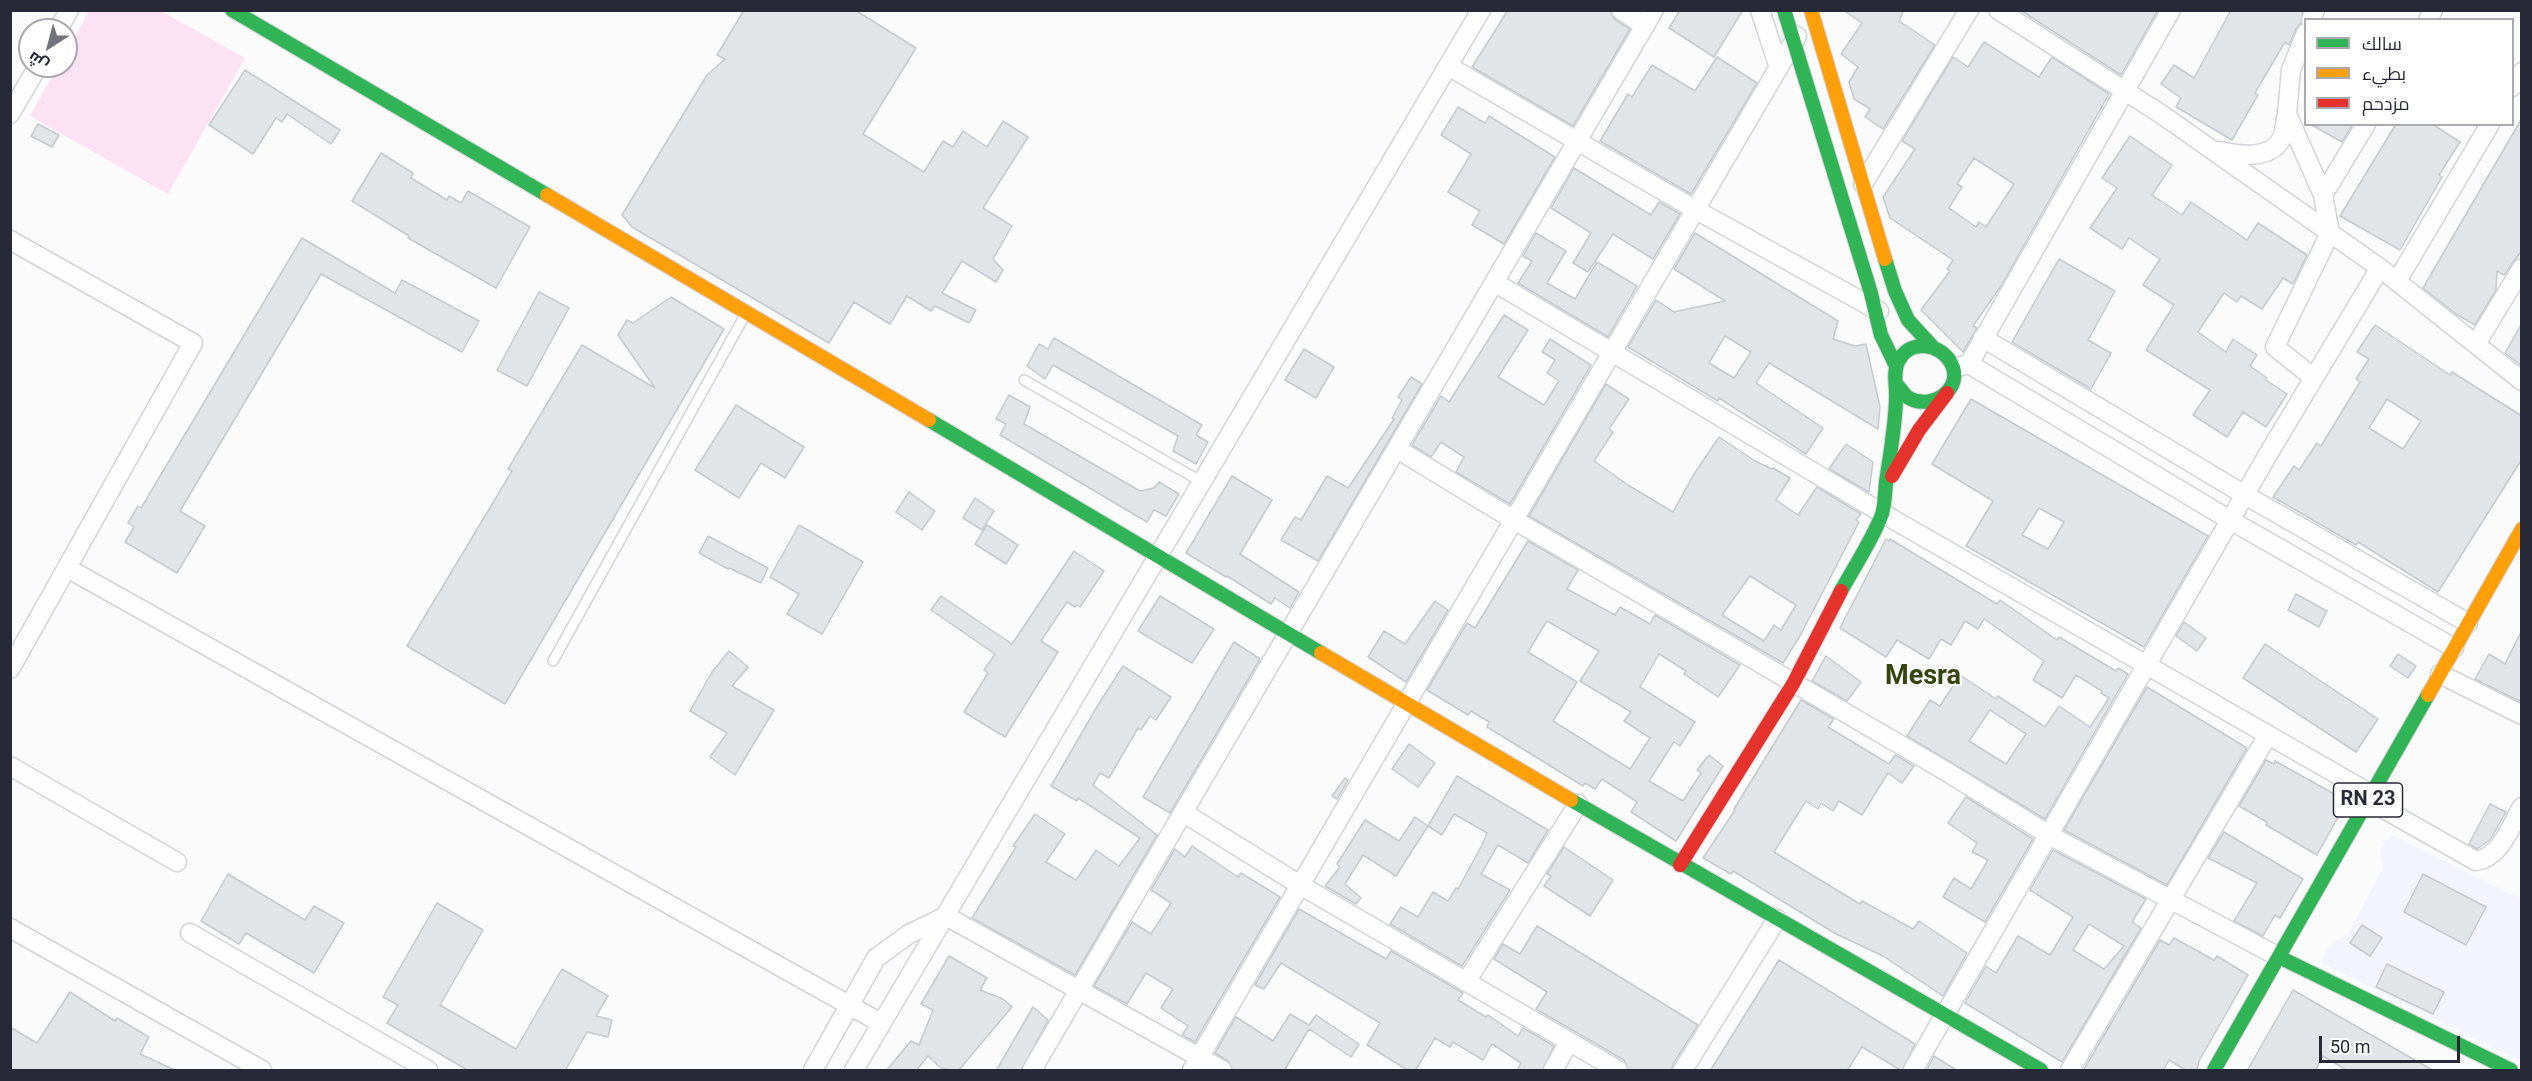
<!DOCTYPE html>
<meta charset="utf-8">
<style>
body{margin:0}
#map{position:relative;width:2532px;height:1081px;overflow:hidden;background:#fbfbfb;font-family:Roboto,Cairo,sans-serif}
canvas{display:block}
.frame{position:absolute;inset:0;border:12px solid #282936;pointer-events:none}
.legend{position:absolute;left:2304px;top:18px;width:210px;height:108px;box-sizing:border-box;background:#fff;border:2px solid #a9a9af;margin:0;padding:8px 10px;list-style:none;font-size:18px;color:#282936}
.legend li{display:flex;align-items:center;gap:12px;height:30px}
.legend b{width:30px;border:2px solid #a9a9af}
.north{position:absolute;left:18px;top:18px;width:60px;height:60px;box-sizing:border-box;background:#fff;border:2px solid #a9a9af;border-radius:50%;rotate:216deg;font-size:16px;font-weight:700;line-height:24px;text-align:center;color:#282936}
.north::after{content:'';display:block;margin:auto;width:21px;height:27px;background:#72727b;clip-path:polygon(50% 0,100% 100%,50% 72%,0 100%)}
.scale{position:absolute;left:2319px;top:1036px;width:141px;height:27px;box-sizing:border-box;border:3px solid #282936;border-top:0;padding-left:8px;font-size:18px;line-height:21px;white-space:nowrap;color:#282936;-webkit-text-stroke:4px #fff;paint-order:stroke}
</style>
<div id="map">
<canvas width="2532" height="1081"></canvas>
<div class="frame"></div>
<ul class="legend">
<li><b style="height:8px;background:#30b455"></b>سالك</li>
<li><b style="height:8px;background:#ff9f0a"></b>بطيء</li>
<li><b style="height:8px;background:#e5322d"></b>مزدحم</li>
</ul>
<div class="north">ش</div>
<div class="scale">50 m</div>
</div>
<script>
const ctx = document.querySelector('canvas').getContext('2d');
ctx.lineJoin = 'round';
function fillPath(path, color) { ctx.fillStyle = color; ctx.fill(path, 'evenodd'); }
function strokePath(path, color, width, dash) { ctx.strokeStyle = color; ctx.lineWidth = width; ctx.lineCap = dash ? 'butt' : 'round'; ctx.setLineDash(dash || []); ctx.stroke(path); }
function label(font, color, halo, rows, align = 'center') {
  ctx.font = font + ' Roboto,sans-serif'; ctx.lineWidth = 4.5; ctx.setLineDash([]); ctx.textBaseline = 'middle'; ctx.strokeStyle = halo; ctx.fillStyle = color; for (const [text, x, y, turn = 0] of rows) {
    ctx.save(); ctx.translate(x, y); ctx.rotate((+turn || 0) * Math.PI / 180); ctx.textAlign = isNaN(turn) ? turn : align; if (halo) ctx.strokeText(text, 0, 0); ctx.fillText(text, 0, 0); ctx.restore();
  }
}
fillPath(new Path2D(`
 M2391,834L2521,899V1061L2322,963L2327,947L2347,935L2383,869L2380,849Z`), '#f3f4fd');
fillPath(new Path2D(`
 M90,10L161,11L245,58L168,194L30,116L58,66H66V52Z`), '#fce2f2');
const building = new Path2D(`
 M744,10H855L916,48L863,134L924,172L943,141L953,147L963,131L987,147L1003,121L1028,137L983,208L1012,226L993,259L1003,270L996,282L962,261L942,293L976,310L969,323L935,306L931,311L907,296L890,324L854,302L829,343L632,227L622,215L707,75L725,59L717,55Z
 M1508,10H1610L1614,19L1630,29L1573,126L1472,67Z
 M1680,10H1743L1714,57L1669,28Z
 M1843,10H1904L1899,21L1935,45L1883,129L1865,117L1870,109L1854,99L1849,82L1858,67L1841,54L1862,23Z
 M2020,10H2158L2121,75Z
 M2231,10H2303L2301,23L2296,29L2289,45L2285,42L2255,93L2258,95L2232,140L2176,107L2181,98L2161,84L2174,65L2194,78Z
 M1984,42L2039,77L2052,57L2109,94L2001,286L1973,326L1977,328L1963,352L1921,310L1950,271L1947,269L1953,260L1890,218L1883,197L1915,149L1902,141L1953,57L1968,67ZM1974,158L2014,184L1986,227L1979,222L1976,227L1949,208L1962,187L1957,184Z
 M1717,57L1757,83L1691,194L1600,141L1628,94L1632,97L1652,65L1695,91Z
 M245,70L340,130L331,144L287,114L282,122L276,118L253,154L209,125Z
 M1458,107L1485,123L1489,116L1555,157L1504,244L1472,225L1480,211L1448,192L1471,154L1441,135Z
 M2522,118V250L2504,275L2497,271L2496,290L2475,325L2456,314L2423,288Z
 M38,124L59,135L52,147L31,136Z
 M2310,124H2353L2342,142Z
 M2396,124H2432L2460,142L2439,175L2442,177L2400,250L2340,216Z
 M2130,136L2172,165L2152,195L2182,215L2191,202L2247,240L2258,223L2307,255L2293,284L2283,278L2262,309L2241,296L2237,302L2224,293L2198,332L2226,352L2233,339L2257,355L2250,366L2267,378L2266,380L2287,394L2266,427L2243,412L2227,437L2193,415L2210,390L2146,350L2174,305L2143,285L2160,259L2129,238L2122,249L2090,228L2117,188L2102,178Z
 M381,153L413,173L411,178L447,200L449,196L461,203L468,191L530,227L496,288L408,238L409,236L352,201Z
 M1574,168L1651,215L1659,202L1680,214L1653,259L1613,234L1588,272L1573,263L1591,233L1551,208Z
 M1536,233L1566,251L1547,283L1575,299L1597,262L1637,286L1608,337L1518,283L1532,261L1523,256Z
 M1695,233L1838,321L1833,339L1855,346L1866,344L1880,407L1878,429L1769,363L1756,383L1823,428L1806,454L1719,398L1718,401L1628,347L1656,300L1674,312L1725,301L1674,269ZM1725,336L1751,352L1734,378L1709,363Z
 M302,238L395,293L402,280L479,321L462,352L321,274L180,511L205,526L177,573L125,542L134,527L128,523L138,506L141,508Z
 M2059,259L2115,291L2088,340L2111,353L2091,389L2012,342Z
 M539,292L569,308L527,386L497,370Z
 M671,297L724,329L505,704L407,646L512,471L508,469L582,345L655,388L618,335L627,320L633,323Z
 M1504,315L1528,330L1498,377L1544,405L1559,381L1547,373L1555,360L1542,352L1550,339L1591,365L1510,504L1456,472L1464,457L1441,442L1431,457L1412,445L1441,396L1449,402Z
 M2522,323V366L2505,353Z
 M2375,325L2450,375L2452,372L2522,416V459L2438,592L2358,542L2356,545L2273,497L2294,466L2299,470L2317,443L2321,446L2360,382L2356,379L2369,359L2357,352ZM2387,399L2421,421L2403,449L2369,428Z
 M1054,338L1202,425L1196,435L1208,442L1196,464L1173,451L1178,436L1053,365L1045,379L1027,366L1039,344L1048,349Z
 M1304,349L1334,367L1316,398L1285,380Z
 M1411,377L1422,384L1318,561L1281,540L1295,517L1301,520L1327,476L1348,488L1394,419L1392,418L1402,400L1398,397Z
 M1606,384L1629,399L1609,429L1613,432L1594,461L1628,485L1673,512L1694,474L1719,437L1755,461L1772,469L1773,468L1790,478L1776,500L1798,515L1817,487L1861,514L1856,520L1859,522L1800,636L1783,663L1529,516ZM1750,576L1796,605L1781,630L1774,625L1764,641L1722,615Z
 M1009,395L1030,407L1024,424L1140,491L1154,488L1159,482L1179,494L1166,516L1154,510L1147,522L1000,435L1006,424L996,419Z
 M1971,399L2208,536L2144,647L1966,546L1993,501L1932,464ZM2039,508L2064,522L2048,549L2022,535Z
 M736,405L804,447L785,478L761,463L739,498L695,470Z
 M1846,444L1873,462L1869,492L1829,469Z
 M1232,476L1272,500L1240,554L1299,592L1290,608L1275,598L1271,604L1227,576L1226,577L1186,553Z
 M909,492L935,511L922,530L896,512Z
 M975,498L994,511L982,530L963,518Z
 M799,525L863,562L822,634L787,614L799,594L770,577Z
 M987,525L1018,545L1006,564L975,544Z
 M708,536L768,568L761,583L729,568L728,569L699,553Z
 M1886,539L1889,541L1890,539L1997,604L2000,600L2057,640L2059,637L2116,671L2118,668L2128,674L2045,819L1907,736L1930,700L1940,706L1960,675L1996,699L1998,696L2045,727L2059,706L2090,727L2109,698L2101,693L2102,691L2076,675L2062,698L2033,680L2044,661L1984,619L1978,629L1965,621L1951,645L1941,639L1929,659L1897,640L1886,657L1840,628ZM1990,710L2026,734L2006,764L1969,741Z
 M1528,541L1578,570L1567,589L1615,615L1620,607L1650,624L1655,615L1740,665L1718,697L1684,674L1686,671L1659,654L1640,687L1695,722L1680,746L1674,742L1649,781L1683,801L1701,773L1697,770L1709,755L1723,766L1676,841L1631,812L1637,802L1602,779L1595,789L1585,783L1583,786L1487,727L1489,722L1471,711L1468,715L1427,690L1467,623L1475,628ZM1547,621L1599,651L1580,681L1631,712L1624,721L1650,738L1630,769L1553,721L1577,682L1528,652Z
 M1074,551L1104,571L1080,607L1077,605L1075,607L1067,602L1041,641L1058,652L1005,737L964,712L988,673L984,670L995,654L931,610L941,596L1012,644Z
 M2296,594L2327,611L2319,627L2288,610Z
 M1160,596L1214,629L1192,663L1138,631Z
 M1435,601L1448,610L1406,682L1368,657L1384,631L1405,644Z
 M2184,622L2206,638L2197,651L2176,636Z
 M2522,630V698L2519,701L2475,679L2489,654L2505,664Z
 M1234,642L1260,659L1170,813L1143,797Z
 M2265,644L2378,719L2356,752L2243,678Z
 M729,651L748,667L732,686L774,710L735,775L710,757L727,733L690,711L712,672Z
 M2398,654L2416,666L2408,678L2390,666Z
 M1826,656L1861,682L1847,701L1812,681Z
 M1123,666L1171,697L1156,720L1150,716L1141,730L1138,728L1109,778L1100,773L1093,785L1157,835L1075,975L972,918L1016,847L1013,846L1035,814L1065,834L1046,862L1076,880L1096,850L1119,866L1140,838L1078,798L1077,801L1051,786L1098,705Z
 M2147,687L2247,748L2167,885L2064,830Z
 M1801,700L1834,719L1828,727L1889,764L1895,755L1914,766L1902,783L1888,773L1862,815L1839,801L1833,811L1821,803L1818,809L1806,801L1774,852L1860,904L1862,901L1913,929L1919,921L1967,953L1943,996L1883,956L1836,934L1733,871L1731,874L1703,858L1735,810L1734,809Z
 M1409,744L1435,763L1418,787L1392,769Z
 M2266,760L2274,764L2275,761L2347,801L2317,855L2266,825L2267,822L2239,806Z
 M1457,776L1548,830L1528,863L1498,845L1481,874L1510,890L1462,966L1390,924L1401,907L1418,917L1433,892L1448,901L1456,888L1458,889L1482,845L1487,833L1454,814L1442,835L1428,826Z
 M1345,778L1348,780L1337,799L1332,796Z
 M1966,797L2033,839L1985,922L1943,897L1954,878L1971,889L1988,860L1972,852L1977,843L1948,823Z
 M2490,804L2506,812L2490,840L2477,849L2469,844Z
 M1415,817L1428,826L1396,876L1363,855L1345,884L1361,898L1356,904L1325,886L1340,867L1337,864L1365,820L1399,841Z
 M2224,832L2303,879L2280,918L2275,915L2263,936L2234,921L2257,883L2208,858Z
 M1192,846L1238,877L1241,873L1280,897L1195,1042L1182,1035L1188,1026L1161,1008L1173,989L1146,973L1127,1004L1094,986L1132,922L1151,934L1171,903L1151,890L1175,849L1185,857Z
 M1564,847L1613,880L1590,916L1544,886L1551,876L1547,874Z
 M2053,850L2146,899L2132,922L2141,928L2062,1062L1965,1003L1986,966L1996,973L2018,936L2050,955L2073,917L2030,890ZM2089,924L2124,946L2104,969L2073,950Z
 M228,874L305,920L314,906L344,923L314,973L246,933L239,944L201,921Z
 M2423,874L2486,907L2466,945L2404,912Z
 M437,903L483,930L440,1005L516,1049L562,969L608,996L596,1016L612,1020L608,1037L587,1032L565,1071H469L387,1023L398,1005L383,997Z
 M1299,909L1386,959L1391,951L1463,993L1458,1000L1486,1017L1488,1015L1518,1036L1523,1028L1554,1046L1542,1071H1517L1521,1063L1492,1044L1483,1060L1453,1042L1450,1047L1435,1038L1415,1071H1409L1367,1045L1380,1023L1281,963L1264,989L1255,985Z
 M2362,925L2382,938L2370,956L2350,943Z
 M1537,926L1698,1025L1673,1064L1672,1071H1629L1624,1060L1536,1009L1547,992L1494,959L1503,944L1520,954Z
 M2174,938L2214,960L2217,956L2248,975L2199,1061L2197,1071H2187L2169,1060L2163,1071H2083L2160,940L2169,945Z
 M949,956L987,978L980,990L1003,999L1012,1007L958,1071L941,1068L928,1056L916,1071H886L911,1041L919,1045L933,1010L921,1004Z
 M1779,960L1915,1044L1902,1071L1862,1047L1847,1071H1710Z
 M2387,964L2444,992L2433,1014L2376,987Z
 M2293,990L2434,1071H2348L2323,1056L2315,1071H2247Z
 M70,992L115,1021L117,1018L149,1037L140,1054L177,1071H10V1027L37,1043Z
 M1033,1007L1048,1020L1021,1071H996Z
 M1290,1014L1309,1025L1316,1015L1359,1044L1351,1057L1309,1029L1284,1071H1233L1228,1061L1215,1053L1236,1017L1273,1041Z
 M1934,1056L1958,1071H1926Z`);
fillPath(building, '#e1e5e8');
strokePath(building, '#c5cace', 1.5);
const lane = new Path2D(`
 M1024,380L1202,482
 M553,661L745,315`);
const street = new Path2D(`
 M1621,10L1645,26
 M1760,10L1779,68
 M1998,10L2161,114L2380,268L2522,381
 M2311,20L2315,10
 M2428,20L2433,10
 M58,30L69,10
 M2306,33L2291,70L2287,114L2323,195L2330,233L2275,347L2314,378
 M1448,66L1696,210L1879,311
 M2512,87L2522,72
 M10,114L38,66
 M2219,151C2239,155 2270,161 2282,138C2285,132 2285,121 2287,114
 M1863,184L1969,10
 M2323,195L2366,124
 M10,240L193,343L10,669
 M2397,281L2490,124
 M1494,282L1882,513L2371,794
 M1983,338L2245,495L2468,623
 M2476,344L2522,268
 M1969,364L2230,520L2454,648
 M1958,367L1969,364L2171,10
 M1397,449L1514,520L1947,772L2049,835L2279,957
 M67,568L881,1023
 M2440,674L2522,715
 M10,766L177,862
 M2368,800L2476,861C2501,857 2510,827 2522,807
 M1184,813L1300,885L1618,1070
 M10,928L262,1070
 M190,933L428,1070
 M1466,982L1578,804
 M813,1070L876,958L909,934L946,916L1222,1070
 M854,1070L1481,10
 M1032,1070L1654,10
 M1192,1070L1797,36
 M1553,1070L1569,1042
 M1683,1070L1777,919
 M1913,1070L2270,451L2380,268
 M2070,1070L2268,735`);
const fast = new Path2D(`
 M232,10L547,195
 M1784,10L1870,290L1881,335L1896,366
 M1885,259L1895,291L1908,320L1931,345
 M929,420L1321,653
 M1841,591C1854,567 1873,539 1882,514C1885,504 1885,492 1886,482C1890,455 1895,428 1896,400C1897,387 1892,371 1899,360C1911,338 1941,344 1951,363C1965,389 1931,411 1909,398C1905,396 1901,389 1897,385
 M1571,800L2041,1070
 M2279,957L2511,1070
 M2214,1070L2428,695`);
const slow = new Path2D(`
 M1811,10L1885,259
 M547,195L929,420
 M1321,653L1571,800
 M2428,695L2522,529`);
const jam = new Path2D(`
 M1892,476L1919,430L1947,393
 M1680,865L1793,684L1841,591`);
strokePath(lane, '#d3d4da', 12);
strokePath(street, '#d3d4da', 21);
strokePath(fast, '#d3d4da', 16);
strokePath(slow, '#d3d4da', 16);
strokePath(jam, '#d3d4da', 16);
strokePath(lane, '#fefefe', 9);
strokePath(street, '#fefefe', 18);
strokePath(fast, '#30b455', 14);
strokePath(slow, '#ff9f0a', 14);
strokePath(jam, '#e5322d', 14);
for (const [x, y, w] of [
 [2368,800,69]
]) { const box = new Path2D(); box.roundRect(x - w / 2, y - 17, w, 34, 4.5); ctx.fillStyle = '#fff'; ctx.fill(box); strokePath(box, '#282936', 1.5); }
label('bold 20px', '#282936', null, [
 ["RN 23",2368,800]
]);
label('bold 27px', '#35450e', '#fff', [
 ["Mesra",1923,677]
]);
</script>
